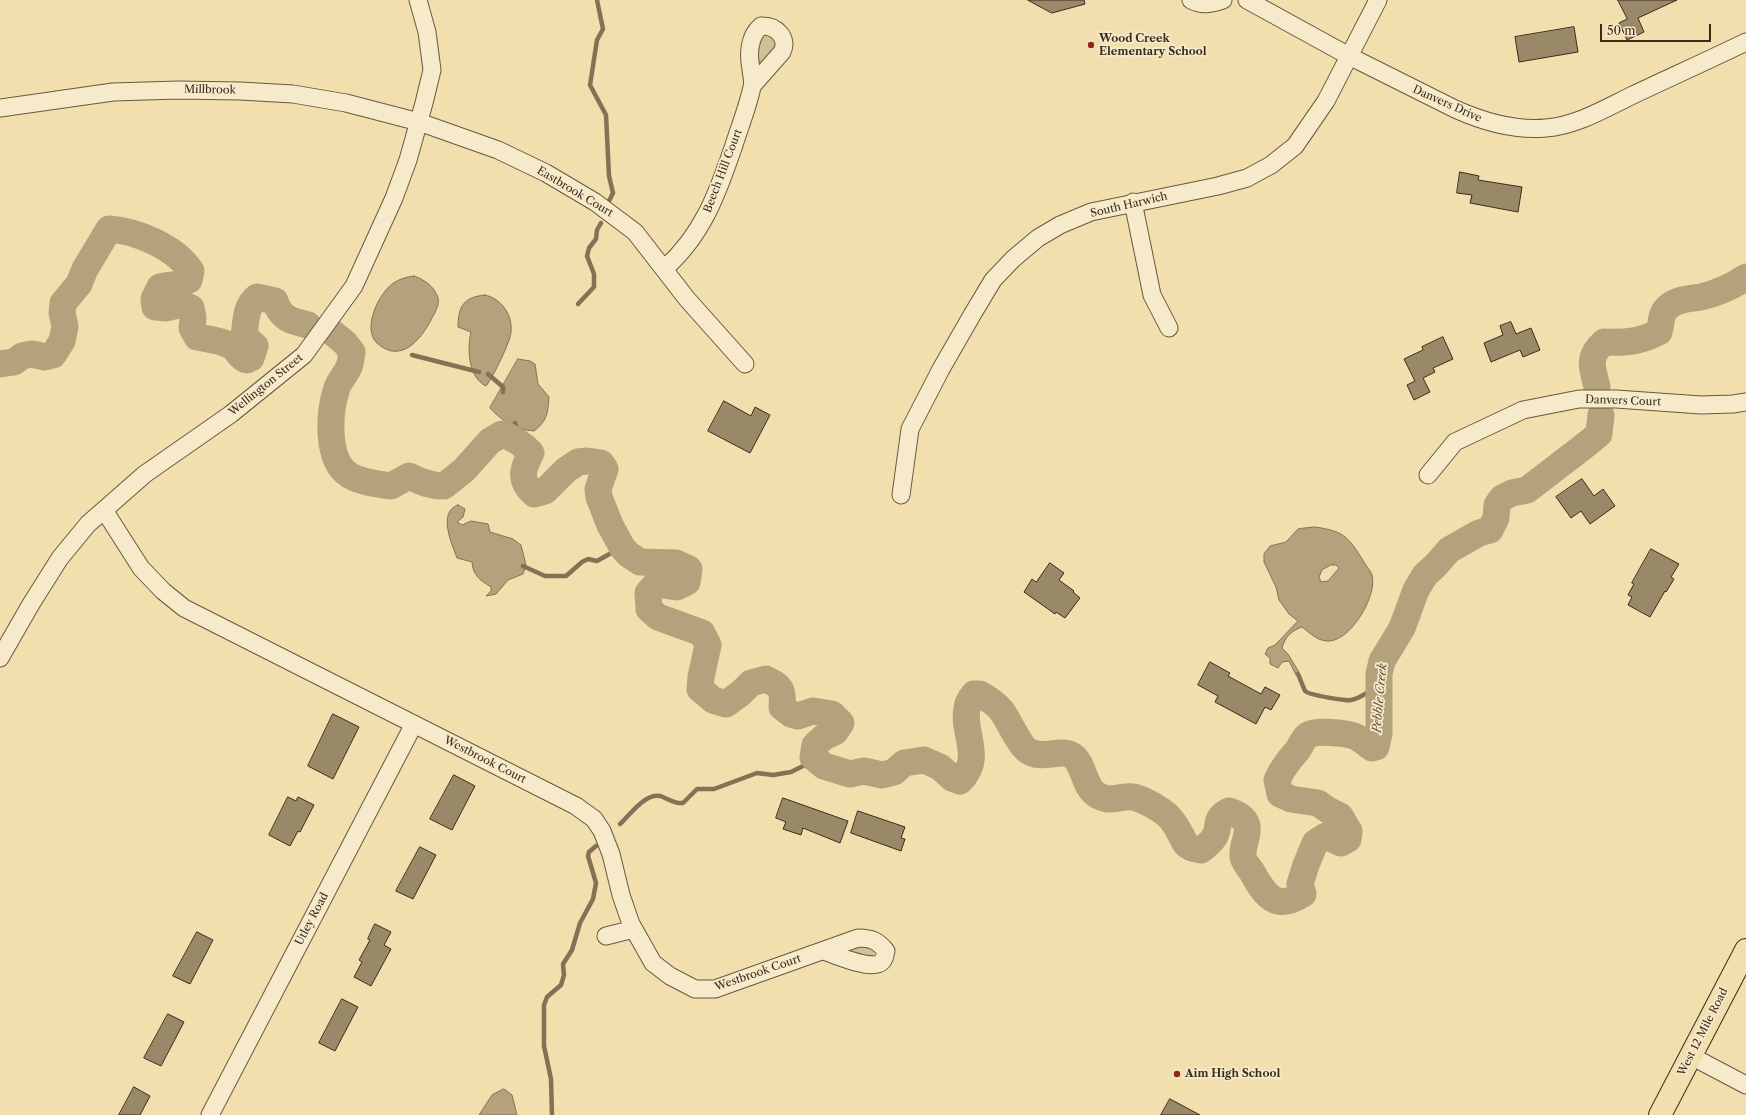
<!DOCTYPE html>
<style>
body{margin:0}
#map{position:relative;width:1746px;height:1115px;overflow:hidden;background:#f1dfae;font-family:"Libre Caslon Text",serif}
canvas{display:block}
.scale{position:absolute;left:1600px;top:24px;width:111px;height:18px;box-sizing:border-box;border:2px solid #3b2b1c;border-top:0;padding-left:5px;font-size:12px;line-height:14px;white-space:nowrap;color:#3b2b1c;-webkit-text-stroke:3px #f6eaca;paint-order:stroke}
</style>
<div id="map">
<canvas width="1746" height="1115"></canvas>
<div class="scale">50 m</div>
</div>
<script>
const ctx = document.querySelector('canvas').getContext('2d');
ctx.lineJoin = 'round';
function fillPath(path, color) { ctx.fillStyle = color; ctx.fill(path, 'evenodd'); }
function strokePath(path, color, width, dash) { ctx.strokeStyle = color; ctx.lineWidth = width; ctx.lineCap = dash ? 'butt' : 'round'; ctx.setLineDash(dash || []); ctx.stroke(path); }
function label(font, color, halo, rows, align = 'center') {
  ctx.font = font + ' "Libre Caslon Text",serif'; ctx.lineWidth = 3.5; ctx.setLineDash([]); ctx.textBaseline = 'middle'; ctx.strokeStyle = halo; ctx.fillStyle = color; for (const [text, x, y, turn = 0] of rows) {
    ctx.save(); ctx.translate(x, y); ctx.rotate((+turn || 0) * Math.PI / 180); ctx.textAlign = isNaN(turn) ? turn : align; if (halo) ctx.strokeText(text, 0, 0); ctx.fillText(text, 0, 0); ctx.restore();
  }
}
fillPath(new Path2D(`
 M763,32L780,42L759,69L755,40Z
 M858,944L875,948V952L873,957L868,958L845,950Z`), '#d2c095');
const water = new Path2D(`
 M414,276C425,280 434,286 438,298C440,305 434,314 431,320C420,341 400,364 377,343C362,329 378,295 392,284C399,279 406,277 414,276Z
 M485,295C501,298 513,315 511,332C510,343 493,377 486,386C468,377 467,349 471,332L458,327C458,306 464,297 485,295Z
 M518,359L530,361L535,364L538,384L549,397C548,413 547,421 534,431C516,430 502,421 490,408Z
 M458,505L465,509L463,517L457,522L462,525L471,521L488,524L490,532L513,539L521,545L526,565L523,574L508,580L496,594L486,596L491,591V587C480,580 473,576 472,562L457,558C452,544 437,512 458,505Z
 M1315,527C1345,531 1349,538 1364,562C1366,566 1371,571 1372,575C1378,596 1349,644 1326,641C1316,640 1309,632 1302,627C1291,631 1285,637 1282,648L1288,654L1299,672L1296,675L1289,661L1282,662L1278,668L1270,664V658L1265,654L1268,648L1275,645L1298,621L1289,614L1279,600L1276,587L1264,562V554L1270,546L1286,542L1298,529ZM1331,565H1336L1339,568L1328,581L1321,582L1319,577L1322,570Z
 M504,1089L512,1095L517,1115H479L492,1095Z`);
fillPath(water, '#b3a27c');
strokePath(water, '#837256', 1);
strokePath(new Path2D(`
 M597,0L603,29L597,40L590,85L606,115L609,176L613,193L608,203
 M578,304L594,287V274L587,256L589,248L596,239L597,230L601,223
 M412,355L479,372
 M488,374L503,387V392
 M514,438L516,426L515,423
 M523,566L545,576H566L582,562L588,559L597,561L622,547
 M1298,674L1305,691C1309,695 1345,701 1351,700C1360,699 1371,690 1379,685
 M620,824C630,815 647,790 663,797C670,800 675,804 683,803L697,789H714L757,773L773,775L791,772L815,760
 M552,1115L551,1079L544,1046V1005L547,997L561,985L564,975L563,964L572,950L580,923L593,899L596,883L588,856L589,852L596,846`), '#837256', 4.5);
strokePath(new Path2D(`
 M333,333L345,343L352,352C351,356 351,360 350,364C347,374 338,381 336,391C329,414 326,460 349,475C360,482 378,484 391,486L409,476C421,482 431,486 444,486L464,470L490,441L502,434C514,438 522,443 531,453C522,470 519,480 534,494L545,491L566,470L578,462L587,461L601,463L605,469L598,489L599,497L610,525L622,547L628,554L640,562L676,563L689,569L687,582L677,587L656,584L648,593L649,609L658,617L702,633L708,645L701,677L700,689L713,700L726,704L741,693L751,683L766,679C782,687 783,689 782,707L791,714L798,716L813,711L832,714L841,723L835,732L824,737L815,745L813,757L824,766L850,774L864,771L882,775L894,772L904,763L924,760L940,767L952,778L960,781C984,757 962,735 967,708C967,703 971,698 974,694H980C987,698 995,703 1001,710C1009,720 1020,748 1030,752C1043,759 1058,750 1069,754C1085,760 1082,786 1097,795C1110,802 1114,798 1126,797C1138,795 1152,805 1162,811C1170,816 1177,827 1181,835C1183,838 1184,843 1187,845C1191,849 1196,849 1201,850C1205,847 1210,843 1213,839C1222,828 1212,819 1229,811C1237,814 1245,817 1247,826C1249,836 1242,845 1243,856C1243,862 1249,867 1252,872C1265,895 1275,912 1303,894L1300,884L1306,865L1315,843L1326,836L1341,843L1348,839L1349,831L1340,816L1328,810L1318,803L1291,799L1280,794L1277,780C1282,769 1288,761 1296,752C1301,747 1302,739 1308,735C1316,730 1345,733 1354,736C1360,738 1366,744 1372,748L1376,747L1379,734V674L1382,661L1402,628L1416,590L1425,575L1436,565L1449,550L1479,533L1490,530L1496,518L1497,505L1502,498L1512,493L1527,490L1583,447L1599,434L1601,415
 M0,364L14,362L22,356L32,354L45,357L53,355L62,341L65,326L62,313L63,303L79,284L85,269L109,229C137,231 175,247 191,271L189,280C178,286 171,284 160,287L154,299L155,307C158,307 162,308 165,308C176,307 180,301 191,308L193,318L192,328L197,337C208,339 221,340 231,346C238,350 239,358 247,360L251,358L255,346L244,336C246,323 245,306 257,297L275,301C281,319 291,321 308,325
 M1597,387C1592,367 1587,357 1604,342C1626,343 1639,342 1659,332C1661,326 1661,314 1666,309C1675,299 1689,299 1701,297C1717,293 1732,287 1746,277`), '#b3a27c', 27);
const building = new Path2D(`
 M1028,0H1084L1085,4L1052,13Z
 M1618,0H1677L1638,18L1644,32L1627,40L1619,23L1627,19Z
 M1574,27L1578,52L1519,62L1515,37Z
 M1460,172L1479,176L1478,180L1522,187L1518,212L1470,203L1472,195L1457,193Z
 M1511,322L1516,334L1531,328L1540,350L1523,357L1520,350L1491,362L1484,343L1503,335L1500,326Z
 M1443,337L1453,359L1433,368L1435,372L1423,378L1430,392L1414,400L1407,385L1415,381L1404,359L1423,350L1422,347Z
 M724,401L751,416L755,407L770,415L750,453L708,431Z
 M1582,479L1594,496L1603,489L1615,506L1590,524L1581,511L1571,518L1556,497Z
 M1651,549L1679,564L1671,577L1674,579L1666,592L1665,591L1650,617L1628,605L1632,597L1628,595L1634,584L1632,583Z
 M1050,563L1064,573L1059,580L1074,591L1073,592L1080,598L1065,618L1056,612L1055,614L1024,592L1032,579L1036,582Z
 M1210,662L1230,673L1228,676L1261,694L1265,687L1280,695L1271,710L1265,707L1256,724L1215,702L1218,696L1198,685Z
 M333,714L359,727L333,779L308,766Z
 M454,775L475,786L452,830L430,819Z
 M288,797L296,801L298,797L314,805L300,832L298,831L290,846L269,835Z
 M783,798L848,821L840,843L803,828L801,835L783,829L786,822L776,818Z
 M858,811L905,827L901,838L905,839L901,851L851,833Z
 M420,847L436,855L413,899L396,891Z
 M375,924L391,932L384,945L391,949L371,986L354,977L362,962L359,960L370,940L368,939Z
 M197,932L213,940L190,984L173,976Z
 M342,999L358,1007L335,1051L319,1043Z
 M168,1014L184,1022L161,1066L144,1058Z
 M134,1087L150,1096L140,1115H119Z
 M1170,1099L1200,1115H1161Z`);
fillPath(building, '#9a8968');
strokePath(building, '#3b2b1c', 1);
const minor = new Path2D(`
 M1191,0C1202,6 1211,4 1223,0
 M1247,0L1349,56L1455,109C1484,122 1514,131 1546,128C1576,126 1606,108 1633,95C1671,77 1709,60 1746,42
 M0,108L113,92L178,90L240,91L293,94L346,103L419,122L498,150L546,173L595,202L635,232L687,299L745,364
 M1133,202L1152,295L1169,328
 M664,269C703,235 718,192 734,145C740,126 748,106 752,87C754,81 751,74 751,69C748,54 749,36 761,26C776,25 789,38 782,52L753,85
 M1428,475L1455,442L1523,410L1579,399H1616L1701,405L1733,404L1746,402
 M901,495L910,429L941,369L972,315L993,280L1013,259L1038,238L1060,225L1091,212L1218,186L1247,178L1271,165L1295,146L1326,101L1378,0
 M104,510L141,568L163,591L184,608L576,806L594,819L602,831L611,854L621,895L631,924L653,963L670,976L695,989H715L858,938C872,938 878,941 886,951C885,956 884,962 878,964C865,968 836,955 823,951
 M0,658L31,604L60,558L88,524L145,474L231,414L304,355L354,286L394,198L408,160L424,103L432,70L427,32L418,0
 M606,936L634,929
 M1691,1056L1746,1085
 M210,1115L414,724`);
const major = new Path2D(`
 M1660,1115L1746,950`);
strokePath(minor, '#685840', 19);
strokePath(major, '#3b2b1c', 24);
strokePath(minor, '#f6eaca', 17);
strokePath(major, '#f1dfae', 22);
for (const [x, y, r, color] of [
 [1091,45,4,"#8f2418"],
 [1177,1074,4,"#8f2418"]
]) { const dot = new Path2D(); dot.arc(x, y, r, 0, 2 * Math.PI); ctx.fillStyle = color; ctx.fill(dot); strokePath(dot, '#f6eaca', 1.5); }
label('bold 11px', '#3b2b1c', '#f6eaca', [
 ["Wood Creek",1099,39],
 ["Elementary School",1099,52],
 ["Aim High School",1185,1074]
], 'left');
label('11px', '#3b2b1c', '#f6eaca', [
 ["Millbrook",210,90,1],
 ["Danvers Drive",1447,104,24],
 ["Beech Hill Court",723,171,-69],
 ["Eastbrook Court",575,192,31],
 ["South Harwich",1129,205,-13],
 ["Wellington Street",266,385,-39],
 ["Danvers Court",1623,401,2],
 ["Westbrook Court",485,760,27],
 ["Utley Road",312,919,-62],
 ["Westbrook Court",758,973,-19],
 ["West 12 Mile Road",1703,1032,-63]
]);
label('italic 12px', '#5f4f39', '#f6eaca', [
 ["Pebble Creek",1380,698,-85]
]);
</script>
